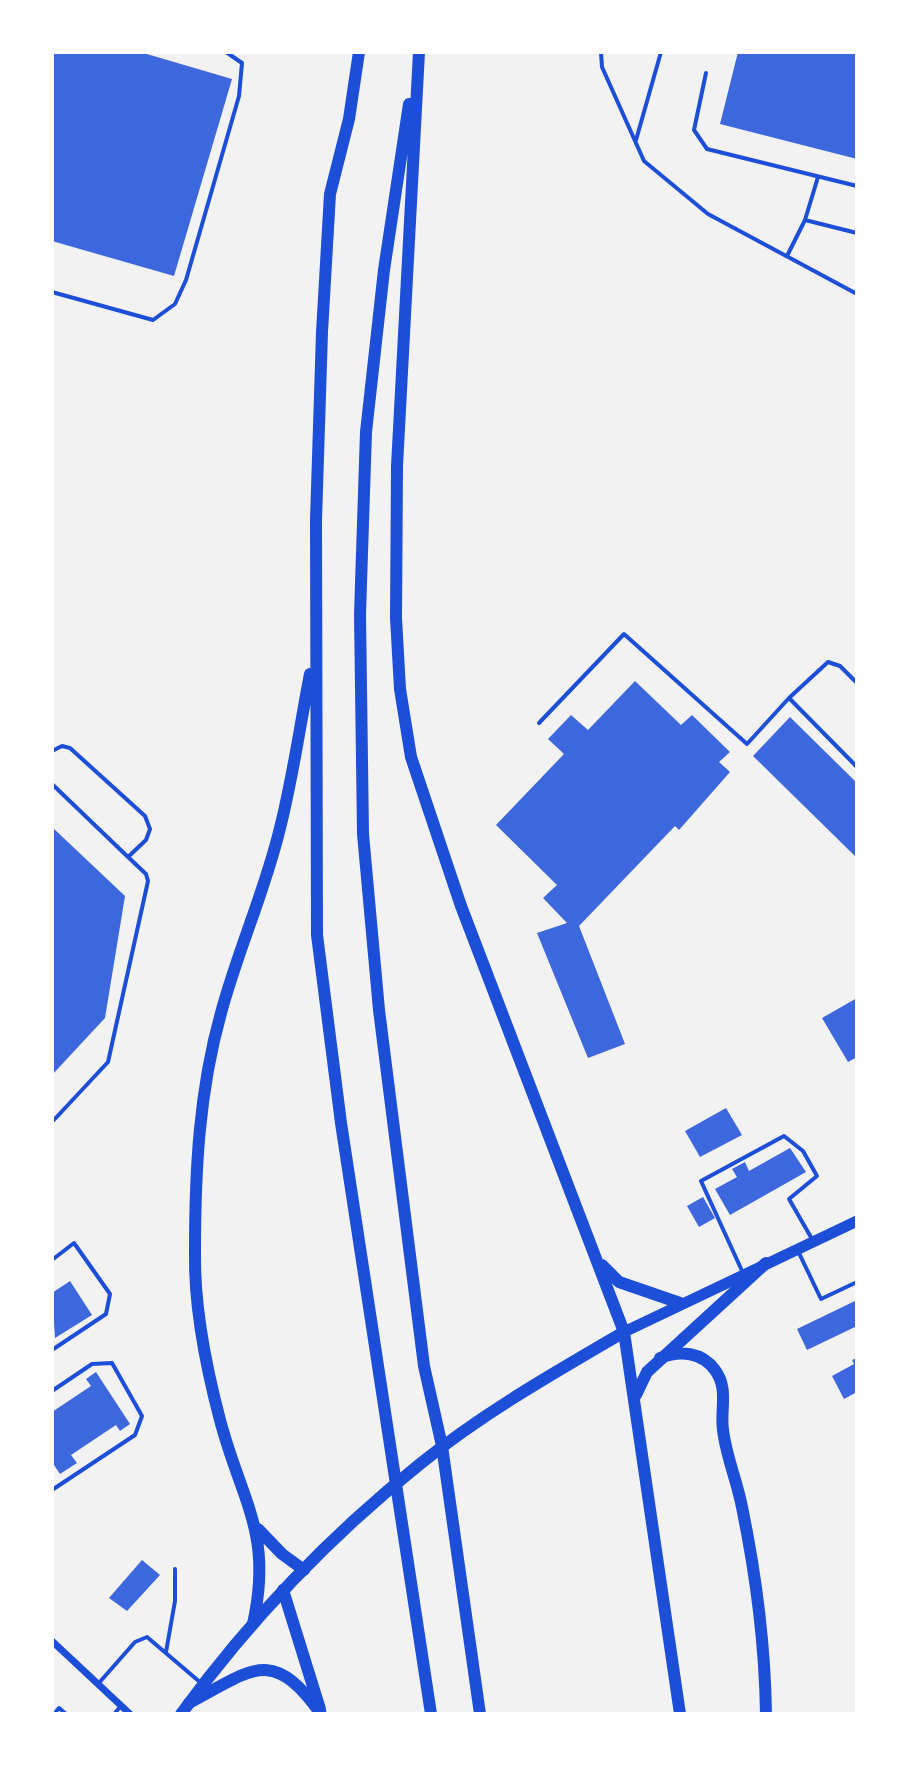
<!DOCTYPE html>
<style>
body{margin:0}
#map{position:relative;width:909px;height:1766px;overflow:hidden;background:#f2f2f2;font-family:"Nunito Sans",sans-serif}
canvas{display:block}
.frame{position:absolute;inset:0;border:54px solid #fff;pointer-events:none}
</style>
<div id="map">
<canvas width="909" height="1766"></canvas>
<div class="frame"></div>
</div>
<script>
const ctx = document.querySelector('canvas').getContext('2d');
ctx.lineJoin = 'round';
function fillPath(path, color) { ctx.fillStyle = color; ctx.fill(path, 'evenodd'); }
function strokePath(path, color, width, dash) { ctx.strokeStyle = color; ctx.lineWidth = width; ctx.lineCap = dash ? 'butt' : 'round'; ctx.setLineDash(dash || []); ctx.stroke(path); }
fillPath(new Path2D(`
 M52,52H140L232,79L174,276L52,241Z
 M738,52H857V159L720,124Z
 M635,681L681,725L692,715L730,752L719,762L730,772L679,830L675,826L579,926L625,1044L588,1058L537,933L567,923L543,898L557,885L496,825L564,754L548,739L571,715L588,730Z
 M790,717L857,783V858L753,756Z
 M52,827L125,896L105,1018L52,1075Z
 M857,998V1057L848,1062L822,1018Z
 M726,1108L742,1135L700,1157L685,1131Z
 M790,1148L806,1172L730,1215L715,1189L737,1177L732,1169L745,1162L749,1171Z
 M703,1197L715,1218L699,1227L687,1206Z
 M70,1281L92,1315L55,1338L52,1293Z
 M857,1300V1326L807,1350L797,1329Z
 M857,1358V1392L844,1399L832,1376L854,1364L852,1360Z
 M96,1372L130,1424L120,1431L116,1425L71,1455L77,1463L60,1474L52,1462V1412L91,1386L86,1379Z
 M142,1560L160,1575L127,1611L109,1598Z`), '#3d67dc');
strokePath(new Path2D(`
 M601,52L602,67L644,161L708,214L857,294
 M706,73L694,130L707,149L857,186
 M636,140L661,52
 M805,220L857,233
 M787,256L805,220L818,177
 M52,292L153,320L175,304L186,280L239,96L242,63L226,52
 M789,698L828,662L840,666L857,683
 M539,723L624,634L747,744L789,698L857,767
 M52,751L62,746L70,748L145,816L150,829L146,840L128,857L146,874L148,881L108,1062L52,1122
 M52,784L128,857
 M798,1251L821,1299L857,1282
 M52,1260L74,1243L110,1294L106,1314L52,1350
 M743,1273L701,1181L784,1136L803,1151L817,1176L789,1199L812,1239
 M52,1391L92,1364L112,1363L142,1416L135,1435L52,1490
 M166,1652L175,1601V1569
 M98,1684L135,1642L147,1637L201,1683
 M54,1714L59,1708L66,1714
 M114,1714L121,1706`), '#1d4ed8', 4);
strokePath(new Path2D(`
 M52,1641L130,1714`), '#1d4ed8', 7);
strokePath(new Path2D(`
 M624,1332L857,1221`), '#1d4ed8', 11);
strokePath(new Path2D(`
 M181,1714C249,1621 330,1536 420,1464C483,1413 554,1373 624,1332`), '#1d4ed8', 12);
strokePath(new Path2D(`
 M359,52L349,119L330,194L322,332L316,520L317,935L341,1123L431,1714
 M419,52L397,466L396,618L400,689L411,757L461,906L624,1332L680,1714
 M409,104L384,270L366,432L360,614L363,834L379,1010L424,1366L442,1446L480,1714
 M602,1265L619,1282L680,1303
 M660,1358C680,1350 702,1352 715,1370C729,1389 720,1409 723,1430C726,1456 737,1481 742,1507C756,1575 765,1645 766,1714
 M636,1395L647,1372L766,1263
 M258,1529L282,1554L304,1570
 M283,1590L320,1709
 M253,1624C273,1533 242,1503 220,1420C206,1367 194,1307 195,1252C195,1171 199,1091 221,1013C238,950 265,891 280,828C293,777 300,725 310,674
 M189,1703C252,1670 272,1645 321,1714`), '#1d4ed8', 12);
</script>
